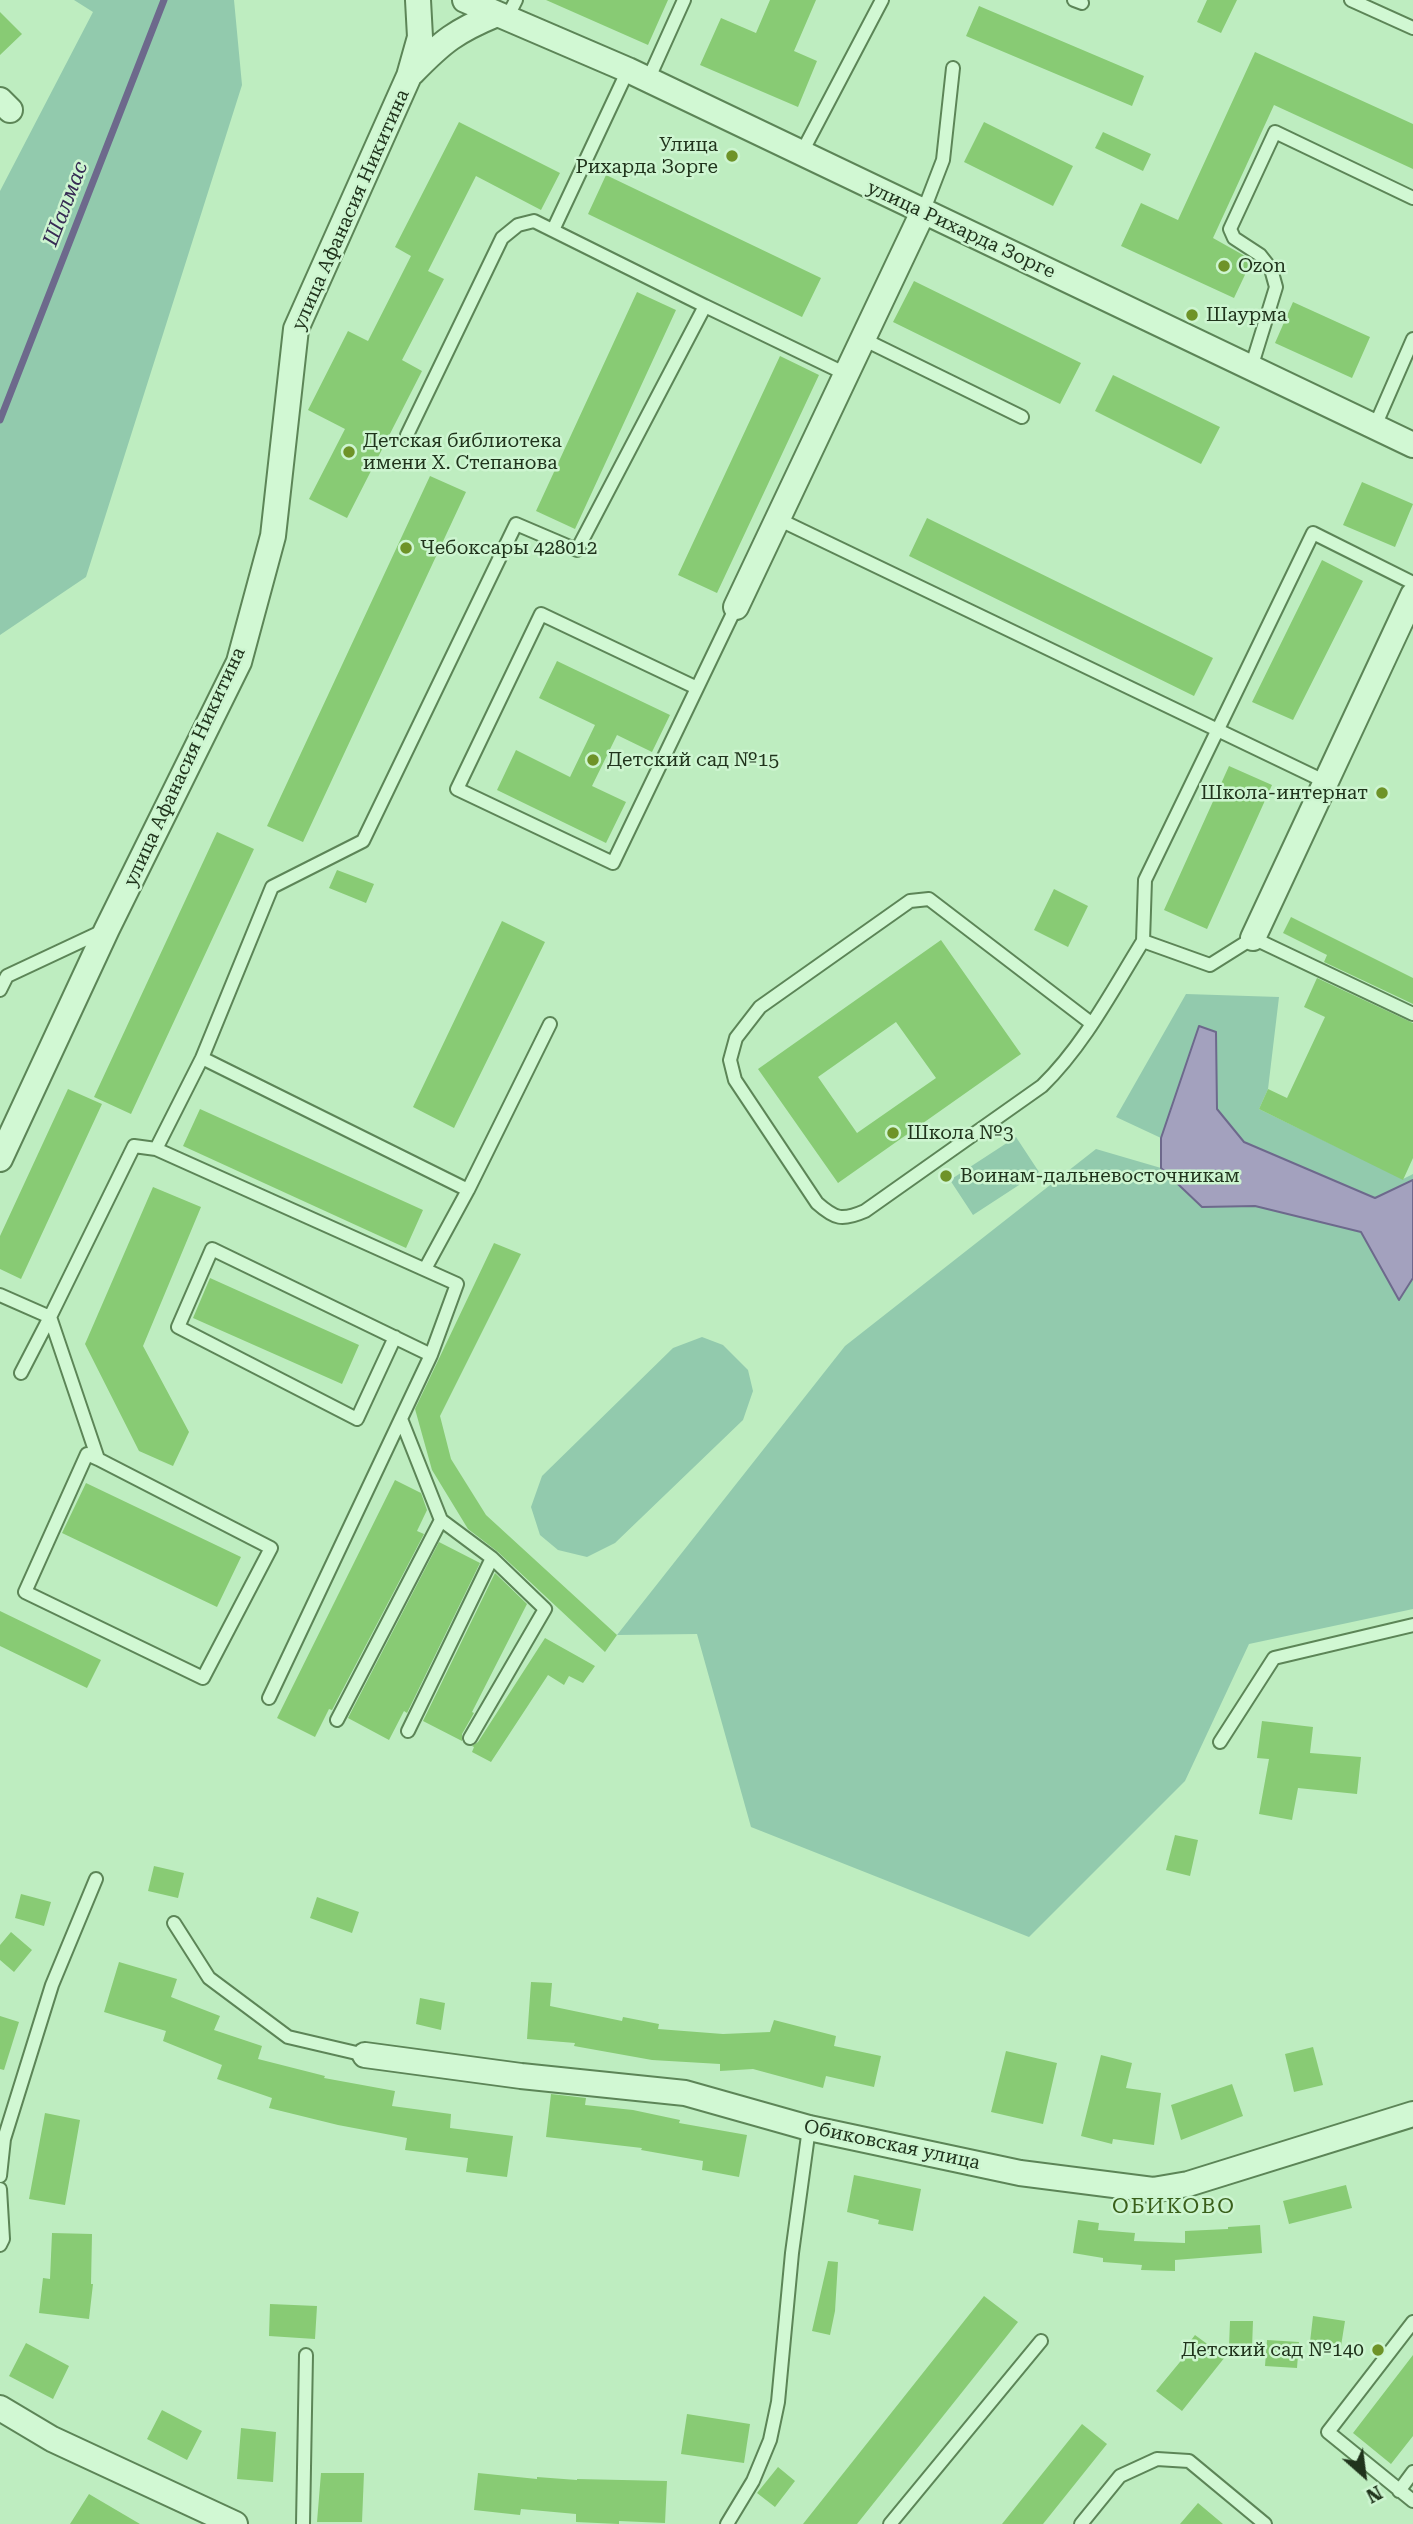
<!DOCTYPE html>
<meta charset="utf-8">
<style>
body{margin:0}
#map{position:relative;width:1413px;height:2524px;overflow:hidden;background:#beedc0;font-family:"Roboto Serif",serif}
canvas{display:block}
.north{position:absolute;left:1329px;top:2440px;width:70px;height:70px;-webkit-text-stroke:5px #cdf5d0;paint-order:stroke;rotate:152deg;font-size:19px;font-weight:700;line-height:28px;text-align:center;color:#20341c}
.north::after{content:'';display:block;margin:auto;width:24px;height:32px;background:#20341c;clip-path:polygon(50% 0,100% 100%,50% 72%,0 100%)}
</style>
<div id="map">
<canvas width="1413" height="2524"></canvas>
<div class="north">N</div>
</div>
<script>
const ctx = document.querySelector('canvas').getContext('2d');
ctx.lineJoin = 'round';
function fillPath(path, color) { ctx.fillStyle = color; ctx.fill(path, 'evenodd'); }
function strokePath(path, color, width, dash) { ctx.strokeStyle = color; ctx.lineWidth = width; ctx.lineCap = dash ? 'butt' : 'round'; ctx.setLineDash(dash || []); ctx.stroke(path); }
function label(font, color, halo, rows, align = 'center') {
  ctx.font = font + ' "Roboto Serif",serif'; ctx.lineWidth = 5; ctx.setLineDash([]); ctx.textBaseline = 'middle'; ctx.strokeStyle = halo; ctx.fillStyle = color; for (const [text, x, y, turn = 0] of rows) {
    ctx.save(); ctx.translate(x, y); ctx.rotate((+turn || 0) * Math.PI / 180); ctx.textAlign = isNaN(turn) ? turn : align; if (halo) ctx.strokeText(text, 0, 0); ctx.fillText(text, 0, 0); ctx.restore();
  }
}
fillPath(new Path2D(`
 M74,0H234L242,85L86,577L0,635V191L93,12Z
 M1186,994L1279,997L1268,1089L1259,1109L1403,1179L1413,1174V1180L1376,1198L1244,1142L1217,1109L1216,1032L1199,1026L1161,1138L1116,1117Z
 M1016,1137L1039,1172L973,1215L950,1180Z
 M1096,1149L1161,1168L1202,1207L1255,1206L1361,1232L1399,1300L1413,1278V1609L1249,1644L1185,1781L1029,1937L751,1827L697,1634L617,1635L845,1346Z
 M702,1337L723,1345L748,1370L753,1391L743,1420L615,1543L587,1557L558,1550L540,1535L531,1507L542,1476L673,1348Z`), '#92caad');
const water = new Path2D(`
 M1199,1026L1216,1032L1217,1109L1244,1142L1375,1198L1413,1180V1278L1399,1300L1361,1232L1255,1206L1202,1207L1161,1168V1138Z`);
fillPath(water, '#a3a1be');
strokePath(water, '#6d698c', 2);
strokePath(new Path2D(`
 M0,420L164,0`), '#6d698c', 7);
fillPath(new Path2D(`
 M546,0H668L648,45Z
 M770,0H816L794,51L817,61L798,107L700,65L721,18L756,33Z
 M1207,0H1237L1221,33L1197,22Z
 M979,6L1144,76L1132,106L966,36Z
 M0,12L22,34L0,55Z
 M1255,52L1413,124V169L1274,105L1213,238L1252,260L1234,298L1121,246L1141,203L1178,220Z
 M459,122L560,173L541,210L476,176L428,271L444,279L402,360L422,371L347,518L309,499L345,429L308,410L348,331L368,341L411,256L395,247Z
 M984,122L1073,166L1053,206L964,162Z
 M1103,132L1151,154L1143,171L1095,148Z
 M606,175L821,278L802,317L588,214Z
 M914,281L1081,363L1060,404L893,322Z
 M637,292L676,310L575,529L536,511Z
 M1293,302L1370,337L1352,378L1275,343Z
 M780,356L819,375L717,593L678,575Z
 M1113,375L1220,427L1201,464L1095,411Z
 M430,476L466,492L303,842L267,826Z
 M1362,482L1413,504L1395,547L1343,525Z
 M927,518L1213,658L1194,696L909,556Z
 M1322,560L1363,581L1293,720L1252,702Z
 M557,661L670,715L652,752L617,735L592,786L626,802L606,843L497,790L516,750L570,777L595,725L539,698Z
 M1229,766L1272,785L1207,929L1164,910Z
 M217,832L254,849L131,1114L94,1097Z
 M337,870L374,884L366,903L329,888Z
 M1054,889L1088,906L1068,947L1034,930Z
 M1291,917L1413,978V1004L1324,962L1327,955L1283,933Z
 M502,921L545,942L454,1128L413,1107Z
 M941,940L1021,1054L838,1183L758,1069ZM896,1022L936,1078L857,1133L818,1077Z
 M1317,978L1413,1023V1158L1403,1180L1259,1109L1268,1089L1287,1098L1325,1017L1304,1007Z
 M68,1089L102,1104L21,1279L0,1269V1236Z
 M200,1109L423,1210L406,1248L183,1146Z
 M153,1187L201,1207L143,1346L189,1432L173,1466L139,1451L85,1344Z
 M494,1243L521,1254L440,1416L451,1459L486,1515L617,1635L605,1652L498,1552L468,1529L432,1470L415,1409Z
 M210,1278L359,1345L342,1384L193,1318Z
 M395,1480L421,1493L427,1510L417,1531L424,1534L332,1710L329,1709L315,1737L277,1718Z
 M86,1483L241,1557L217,1607L62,1533Z
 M439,1542L480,1563L407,1713L404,1711L389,1740L348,1718Z
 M495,1573L527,1604L472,1712L474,1713L462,1734V1741L423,1721Z
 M0,1611L101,1660L87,1688L0,1646Z
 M545,1638L595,1666L583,1683L569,1676L564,1685L548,1675L491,1762L472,1752L474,1747L472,1746L478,1742Z
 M1262,1721L1313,1727L1310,1753L1361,1757L1357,1794L1298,1788L1292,1820L1259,1814L1269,1759L1257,1758Z
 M1175,1835L1198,1840L1190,1876L1166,1870Z
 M154,1866L184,1873L178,1898L148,1891Z
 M21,1894L51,1902L44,1926L15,1918Z
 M317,1897L359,1912L352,1933L310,1918Z
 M11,1932L32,1950L14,1972L0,1960V1945Z
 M119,1962L177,1979L171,1997L220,2016L214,2030L262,2046L258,2059L325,2076L324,2078L395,2091L392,2106L451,2114L450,2128L513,2136L507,2177L466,2172L468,2158L405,2150L407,2138L338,2125L269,2108L272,2098L217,2079L222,2065L163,2041L166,2031L104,2012Z
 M531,1982L552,1983L550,2006L622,2021L623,2017L659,2024L658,2029L723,2034L770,2032L774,2020L836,2036L834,2046L881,2056L874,2087L826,2076L823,2088L753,2069L720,2071V2064L652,2060L574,2046L575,2043L527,2039Z
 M420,1998L445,2003L441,2030L416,2024Z
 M0,2016L19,2022L4,2070L0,2069Z
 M1313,2047L1323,2085L1294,2092L1285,2054Z
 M1006,2051L1057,2063L1043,2124L991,2112Z
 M1101,2055L1132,2063L1126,2088L1161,2093L1154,2145L1113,2139L1112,2144L1081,2136Z
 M1232,2084L1243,2116L1181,2140L1171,2105Z
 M551,2094L586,2098L585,2105L633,2110L680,2120L679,2123L747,2135L739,2177L702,2170L703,2161L641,2150L642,2148L546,2137Z
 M45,2113L80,2120L65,2205L29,2199Z
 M854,2175L921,2189L913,2231L878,2224L879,2220L847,2212Z
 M1346,2185L1352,2208L1289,2224L1283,2201Z
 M1078,2220L1099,2223L1098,2230L1135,2233L1134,2241L1185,2243V2231L1228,2229V2227L1260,2225L1262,2253L1175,2260V2271L1141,2270L1142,2265L1103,2262V2258L1073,2253Z
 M52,2233L92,2234L91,2284H93L89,2319L39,2313L43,2278L50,2279Z
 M828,2261L838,2262L835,2311L830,2335L812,2331Z
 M984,2296L1018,2322L857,2524H803Z
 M270,2304L317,2306L315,2339L269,2336Z
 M1313,2316L1345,2321L1341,2346L1310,2342Z
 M1230,2321H1253L1252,2348L1229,2347Z
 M1195,2335L1225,2357L1182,2411L1156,2391L1189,2351L1185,2348Z
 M1267,2340L1299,2342L1297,2368L1265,2366Z
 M26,2343L69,2366L53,2399L9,2376Z
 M1413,2355V2436L1391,2464L1353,2433Z
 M162,2410L202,2431L187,2460L147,2439Z
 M687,2414L750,2424L744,2463L681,2454Z
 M1082,2424L1107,2444L1043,2524H1002Z
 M241,2428L276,2432L273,2482L237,2479Z
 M778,2467L795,2481L775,2507L757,2493Z
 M321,2473H364L362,2522H317Z
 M478,2473L537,2479V2477L577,2480V2479L667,2481L665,2523L619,2521V2524L576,2522V2514L521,2509L520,2515L474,2510Z
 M89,2494L140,2524H70Z
 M1198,2503L1223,2524H1180Z`), '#88cb74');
const lane = new Path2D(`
 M1074,0L1082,3
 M1351,0L1413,28
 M507,18L516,0
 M648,80L684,0
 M801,154L882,0
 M923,212L943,160L953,68
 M553,230L628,70
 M863,339L1022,417
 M1251,368L1276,287L1271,269L1260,255L1234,238L1230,229L1275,132L1413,198
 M1375,426L1413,339
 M407,435L502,238L518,225L534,221L705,306
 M778,519L1326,782
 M697,688L541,614L457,789L613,863L736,607
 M1143,941L1145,880L1313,533L1413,583
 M0,990L7,976L103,931
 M1091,1023L929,899L910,901L760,1007L736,1038L730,1060L735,1080L817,1203C835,1219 842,1221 865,1211L1042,1086C1084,1045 1112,991 1143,941L1210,965L1253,938L1413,1014
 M202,1058L468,1190
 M156,1149L457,1284L431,1355L269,1698
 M425,1269L468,1190L550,1024
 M0,1295L50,1317L134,1146L156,1149L202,1058L272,887L363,841L516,524L577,550L705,306L846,374
 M50,1317L98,1459L271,1548L203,1678L25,1592L87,1454L98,1459
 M395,1337L357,1419L178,1327L212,1249L431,1355
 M21,1373L50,1317
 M337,1720L441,1520L401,1419
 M408,1731L492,1558L441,1520
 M470,1738L545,1609L492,1558
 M1220,1742L1274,1658L1413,1625
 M174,1923L209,1978L288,2037L365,2055
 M0,2176L4,2139L52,1985L96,1879
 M0,2189L3,2239L0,2245
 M1413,2322L1328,2432L1413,2501
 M1399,2491L1413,2472
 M303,2524L306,2355
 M727,2524L753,2481L770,2440L778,2402L792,2253L809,2128
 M890,2524L1041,2341
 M1081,2524L1120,2476L1157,2459L1189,2461L1265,2524`);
const street = new Path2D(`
 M465,0L628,70L1413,445
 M412,73C443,41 456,31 497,14
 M0,100L10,110
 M736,607L923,212
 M1253,938L1413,595
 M0,1159L107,929L239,662L273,536L296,329L409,76L420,37L418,0
 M365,2055L521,2076L685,2093L809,2128L1020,2173L1153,2190L1188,2184L1413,2114
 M0,2408L52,2439L235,2524`);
strokePath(lane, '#5c8557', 16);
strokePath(street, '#5c8557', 28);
strokePath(lane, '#d1f8d3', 12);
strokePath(street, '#d1f8d3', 24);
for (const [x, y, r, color] of [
 [732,156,7,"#6e9328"],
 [1224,266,7,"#6e9328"],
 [1192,315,7,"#6e9328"],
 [349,452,7,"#6e9328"],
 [406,548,7,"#6e9328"],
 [593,760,7,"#6e9328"],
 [1382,793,7,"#6e9328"],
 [893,1133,7,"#6e9328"],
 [946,1176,7,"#6e9328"],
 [1378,2350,7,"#6e9328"]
]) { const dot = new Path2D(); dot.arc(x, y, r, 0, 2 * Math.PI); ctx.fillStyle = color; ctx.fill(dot); strokePath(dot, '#cdf5d0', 2.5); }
label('19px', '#20341c', '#cdf5d0', [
 ["Улица",718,145,"right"],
 ["Рихарда Зорге",718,167,"right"],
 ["Ozon",1238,266],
 ["Шаурма",1206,315],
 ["Детская библиотека",363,441],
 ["имени Х. Степанова",363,463],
 ["Чебоксары 428012",420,548],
 ["Детский сад №15",607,760],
 ["Школа-интернат",1368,793,"right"],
 ["Школа №3",907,1133],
 ["Воинам-дальневосточникам",960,1176],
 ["Детский сад №140",1364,2350,"right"]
], 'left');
label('19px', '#20341c', '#cdf5d0', [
 ["улица Афанасия Никитина",351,210,-66],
 ["улица Рихарда Зорге",961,230,25],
 ["улица Афанасия Никитина",185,767,-65],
 ["Обиковская улица",892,2145,12]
]);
label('italic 21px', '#372b54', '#cdf5d0', [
 ["Шалмас",66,204,-69]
]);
ctx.letterSpacing = '2px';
label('21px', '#3a601b', '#cdf5d0', [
 ["ОБИКОВО",1174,2207]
]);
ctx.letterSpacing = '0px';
</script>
